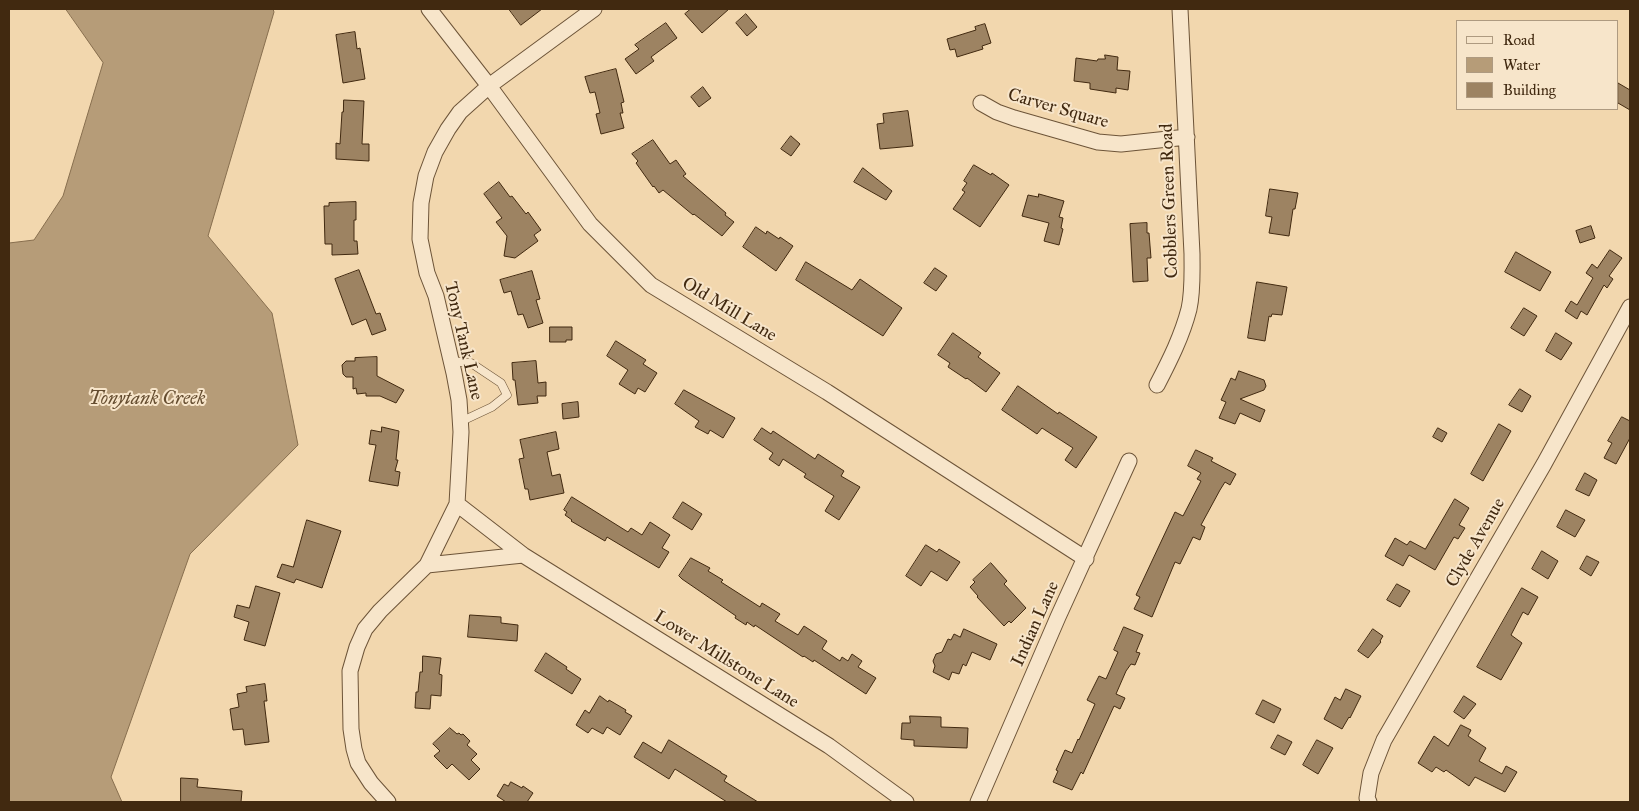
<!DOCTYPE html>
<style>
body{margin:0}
#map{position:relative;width:1639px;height:811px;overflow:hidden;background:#f2d7ae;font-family:"IM FELL Great Primer",serif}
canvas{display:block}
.frame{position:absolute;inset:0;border:10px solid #412910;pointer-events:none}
.legend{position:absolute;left:1456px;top:20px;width:162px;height:90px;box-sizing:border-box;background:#f7e5ca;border:1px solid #ae9a80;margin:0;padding:6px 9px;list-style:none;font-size:15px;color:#412910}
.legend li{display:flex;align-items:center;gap:10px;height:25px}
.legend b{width:25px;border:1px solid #ae9a80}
</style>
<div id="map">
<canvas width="1639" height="811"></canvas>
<div class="frame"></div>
<ul class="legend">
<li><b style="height:6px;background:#f7e5ca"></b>Road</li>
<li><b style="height:14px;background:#b69c78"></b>Water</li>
<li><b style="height:14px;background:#9d8362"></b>Building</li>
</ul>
</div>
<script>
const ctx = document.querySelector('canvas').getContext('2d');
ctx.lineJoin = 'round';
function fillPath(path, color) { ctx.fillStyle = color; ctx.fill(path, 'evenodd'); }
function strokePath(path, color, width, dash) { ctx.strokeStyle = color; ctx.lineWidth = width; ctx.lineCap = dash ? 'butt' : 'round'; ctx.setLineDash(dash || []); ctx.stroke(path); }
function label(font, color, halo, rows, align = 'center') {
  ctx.font = font + ' "IM FELL Great Primer",serif'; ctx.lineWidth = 4; ctx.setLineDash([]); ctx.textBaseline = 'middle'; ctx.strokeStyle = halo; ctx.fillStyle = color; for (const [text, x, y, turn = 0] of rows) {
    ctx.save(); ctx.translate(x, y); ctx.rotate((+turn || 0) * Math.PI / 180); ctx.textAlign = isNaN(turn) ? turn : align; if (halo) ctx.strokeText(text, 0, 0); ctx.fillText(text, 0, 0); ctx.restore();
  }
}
const water = new Path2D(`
 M66,9H273L274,12L208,236L272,313L298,445L190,554L111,777L122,802H9V243L34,240L63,196L103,63Z`);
fillPath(water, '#b69c78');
strokePath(water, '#876e4e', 1);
const building = new Path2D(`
 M509,9H542L521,25Z
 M691,9H729L702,33L685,14Z
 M746,14L757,27L747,36L736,23Z
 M666,23L677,38L651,57L654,61L636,74L625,59L639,49L635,45Z
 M985,24L991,43L982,46L983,49L957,57L955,49L950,50L947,39L976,30L975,27Z
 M355,32L357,49L360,48L365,79L343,83L336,35Z
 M1105,55L1118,57L1117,70L1130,71L1128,90L1116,88V93L1090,89V83L1074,81L1076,58L1097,61L1098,59H1105Z
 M616,69L624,102L621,103L623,113H620L624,128L601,134L596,114L600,113L595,92L590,93L585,77Z
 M1618,83L1630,90V110L1618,103Z
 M703,87L711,98L699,107L691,97Z
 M344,100L364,101L362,144H369V161L336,159V143L340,144L342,112H343Z
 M908,111L913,146L880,149L877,124L884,123L883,114Z
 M791,136L800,144L791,156L781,149Z
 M653,140L670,164L676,160L686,174L683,176L726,213L725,215L734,222L722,236L694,214L693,215L663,190L659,193L654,186L653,187L636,163L638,161L632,154Z
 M974,165L991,175L992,173L1009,185L980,227L953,209L965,192L962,190L967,183L964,181Z
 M863,168L892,191L886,200L854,182Z
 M499,182L510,197L512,196L526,214L528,212L541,230L534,235L538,241L515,258L504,256L507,236L496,222L502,218L484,194Z
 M1270,189L1298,193L1295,209H1293L1289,236L1269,233L1272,217L1266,216Z
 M1039,194L1064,201L1059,217L1063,218L1061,228L1063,229L1059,245L1044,241L1049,223L1022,216L1028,195L1038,197Z
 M356,202V220H354V241H357L358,254L332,255V244H325L324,206H329V203Z
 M1147,223V233H1149L1151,258H1147L1148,281L1133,282L1130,224Z
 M1591,226L1595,238L1580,243L1576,231Z
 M756,227L766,234L767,231L779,239L780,237L793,246L776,271L743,247Z
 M1610,250L1622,258L1609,276L1613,279L1607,288L1604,285L1587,315L1581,311L1577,319L1565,311L1571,301L1577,305L1593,278L1586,273L1592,264L1597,268Z
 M1516,252L1551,272L1540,291L1505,272Z
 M806,262L852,290L860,279L902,308L883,336L796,280Z
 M935,268L947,276L936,291L924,283Z
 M359,270L376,314L380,313L386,330L372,335L366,319L352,325L335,279Z
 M532,271L540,299L536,300L543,323L528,328L523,314L518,315L511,291L504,293L500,280Z
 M1257,282L1287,287L1282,315L1272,314L1271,317L1269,316L1265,341L1248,338Z
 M1524,308L1537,316L1524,336L1511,328Z
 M550,327H572V340H566V342H550Z
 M953,333L981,353L978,357L1000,373L986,392L967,378L966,379L948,367L950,363L938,355Z
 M1556,333L1572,343L1561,360L1546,351Z
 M616,341L646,360L643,364L657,373L645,392L638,388L635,394L619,384L628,370L607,356Z
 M377,357V376L404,390L396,403L380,396H366V393L357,394L356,388L353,389V377H346L343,374L342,365L346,361H355V358Z
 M536,361L538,383L546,382V396H537L538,403L518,405L515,380H513L512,363Z
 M1239,371L1264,380L1266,386L1264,390L1240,399L1265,410L1260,422L1240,413L1235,424L1219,418L1226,402L1221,400L1227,387L1231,378L1235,380Z
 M1018,386L1058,414L1059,412L1097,437L1076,468L1065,460L1073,448L1042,428L1037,434L1002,410Z
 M1520,389L1531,396L1522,412L1509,405Z
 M684,390L735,418L723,438L710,430L708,434L695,427L699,421L675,404Z
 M578,402L579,417L563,419L562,404Z
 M1622,417L1630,421V438L1616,464L1604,458L1612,443L1608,441Z
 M1499,424L1511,431L1483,481L1471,474Z
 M382,427L399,431L396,460H398L395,471L400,472L398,486L369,481L376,445L369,444L371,430L381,432Z
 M762,428L771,434L773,431L815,459L818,454L844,471L841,476L860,487L839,520L825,511L834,496L804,477L806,474L783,459L779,466L769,459L773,453L754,440Z
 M1438,428L1447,433L1442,442L1433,437Z
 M556,432L559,449L547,452L552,476L560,474L564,493L530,500L528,489H525L519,459L524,458L520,440Z
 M1196,450L1213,458L1211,461L1236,474L1230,485L1225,482L1220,490L1201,525L1205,527L1200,540L1193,537L1180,564L1175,562L1152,617L1134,609L1140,597L1136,595L1175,512L1183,516L1201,481L1197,479L1201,473L1188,466Z
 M1585,473L1597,480L1589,496L1576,490Z
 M572,497L628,532L631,528L642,535L650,522L670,535L662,548L669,552L659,568L607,537L605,541L571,521L572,520L565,515L567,512L564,510Z
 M1455,499L1469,508L1459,525L1465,528L1458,539L1454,537L1435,570L1409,555L1403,566L1385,556L1395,538L1407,545L1410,541L1425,549Z
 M683,502L702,514L692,530L673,518Z
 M1566,510L1585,520L1575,537L1557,527Z
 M307,520L341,531L322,588L296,579L294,583L277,577L282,564L293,567Z
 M926,545L937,552L939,549L960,562L947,581L931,571L921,586L906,576Z
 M1542,551L1558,561L1548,579L1532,569Z
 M1587,556L1599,562L1591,576L1580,569Z
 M691,558L710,568L708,571L723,580L721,582L760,607L762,603L780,614L775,621L798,635L804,626L827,641L822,649L840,661L842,657L848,661L852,654L862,661L858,667L876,678L866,694L814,660L813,662L804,656L803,657L755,625L754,627L747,622L746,625L735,618L736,616L682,579L679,576Z
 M991,563L1007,581L1004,584L1026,608L1011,623L1009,621L1004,626L977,597L978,596L970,587L975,582L973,580Z
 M1397,584L1410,591L1400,607L1387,600Z
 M256,586L280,593L265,646L244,640L249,622L234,617L237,605L249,608Z
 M1522,588L1538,597L1528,615L1523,612L1511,635L1522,643L1501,680L1477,667Z
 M470,615L501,617V623L518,625L517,641L468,637Z
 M1124,627L1143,635L1136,652L1140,653L1135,665L1131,664L1126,671L1116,694L1125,698L1120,709L1114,706L1083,774L1081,772L1072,790L1053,782L1058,771L1056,770L1065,750L1072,753L1078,739L1079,740L1095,704L1087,700L1099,676L1106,679L1118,652L1114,650Z
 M964,629L997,644L990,660L972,652L966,666L963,664L959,674L952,672L949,680L933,672L935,666L933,661L936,654L942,652L948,639L951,640L954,634L960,637Z
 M1373,629L1383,636L1380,641L1381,642L1368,658L1358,651Z
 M546,653L567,667L566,669L581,679L572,694L535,671Z
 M423,656L441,658L439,674L442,675L441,696L431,695L430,709L415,708L416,692H418L420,672H422Z
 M265,684L267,701H264L269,742L245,745L243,729L233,730L230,709L239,707L237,694L247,692L246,687Z
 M1346,689L1361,696L1350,718L1349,717L1342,729L1324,719L1335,697L1340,700Z
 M600,696L608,702L609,700L626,710L625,712L632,716L620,735L607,727L603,734L592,728L588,733L576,725L585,710L589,713Z
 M1464,696L1476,704L1464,719L1454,712Z
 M1263,700L1281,709L1274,723L1256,714Z
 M910,716L941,717V727L968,728L967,748L914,746V740L901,739L902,723H910Z
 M1461,725L1471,730L1468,736L1486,748L1479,761L1502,774L1506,766L1517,772L1505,792L1475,777L1469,786L1446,770L1444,772L1436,767L1432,772L1418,763L1434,736L1448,746Z
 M450,728L457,734L459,733L461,735L463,734L470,741L467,745L477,754L471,760L480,769L469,780L452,764L447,769L434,756L440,751L433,744Z
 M1278,735L1292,742L1285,755L1271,748Z
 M669,740L721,772V773L727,776L724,781L758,802H727L675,769L669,779L634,757L643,742L661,753Z
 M1317,740L1333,748L1318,774L1303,765Z
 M181,778L198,779L197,787L242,791L241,802H181Z
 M511,782L522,788L523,786L533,793L527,802H506L497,796L504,784L508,786Z`);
fillPath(building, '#9d8362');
strokePath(building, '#412910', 1);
const lane = new Path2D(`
 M451,361L471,363L501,383L507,395L492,407L460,422`);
const street = new Path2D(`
 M429,9L489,86L590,224L651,285L827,392L1086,559
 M981,103L997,112L1014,118L1098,142L1121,144L1187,137
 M1157,385C1170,360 1182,336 1189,309C1193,291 1192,272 1192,254L1180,9
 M457,504L523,555L829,746L906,802
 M427,565L523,555
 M388,802L371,783L358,763L354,749L351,729L350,671L357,647L365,629L380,611L427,565L457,504L461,432L459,400L454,373L436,296L427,273L420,239L421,203L426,176L435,152L448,129L460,112L489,86L594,9
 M978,802L1058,617L1129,461
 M1369,802L1367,798L1371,773L1384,740L1544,464L1630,307`);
strokePath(lane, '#6d5438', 9);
strokePath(street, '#6d5438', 17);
strokePath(lane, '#f7e5ca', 8);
strokePath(street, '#f7e5ca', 15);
label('18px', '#412910', '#f7e5ca', [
 ["Carver Square",1058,109,16],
 ["Cobblers Green Road",1170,201,-92],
 ["Old Mill Lane",729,310,31],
 ["Tony Tank Lane",463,341,77],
 ["Clyde Avenue",1476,543,-60],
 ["Indian Lane",1036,624,-66],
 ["Lower Millstone Lane",726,660,32]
]);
label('italic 19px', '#644c2f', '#f7e5ca', [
 ["Tonytank Creek",147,399]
]);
</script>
